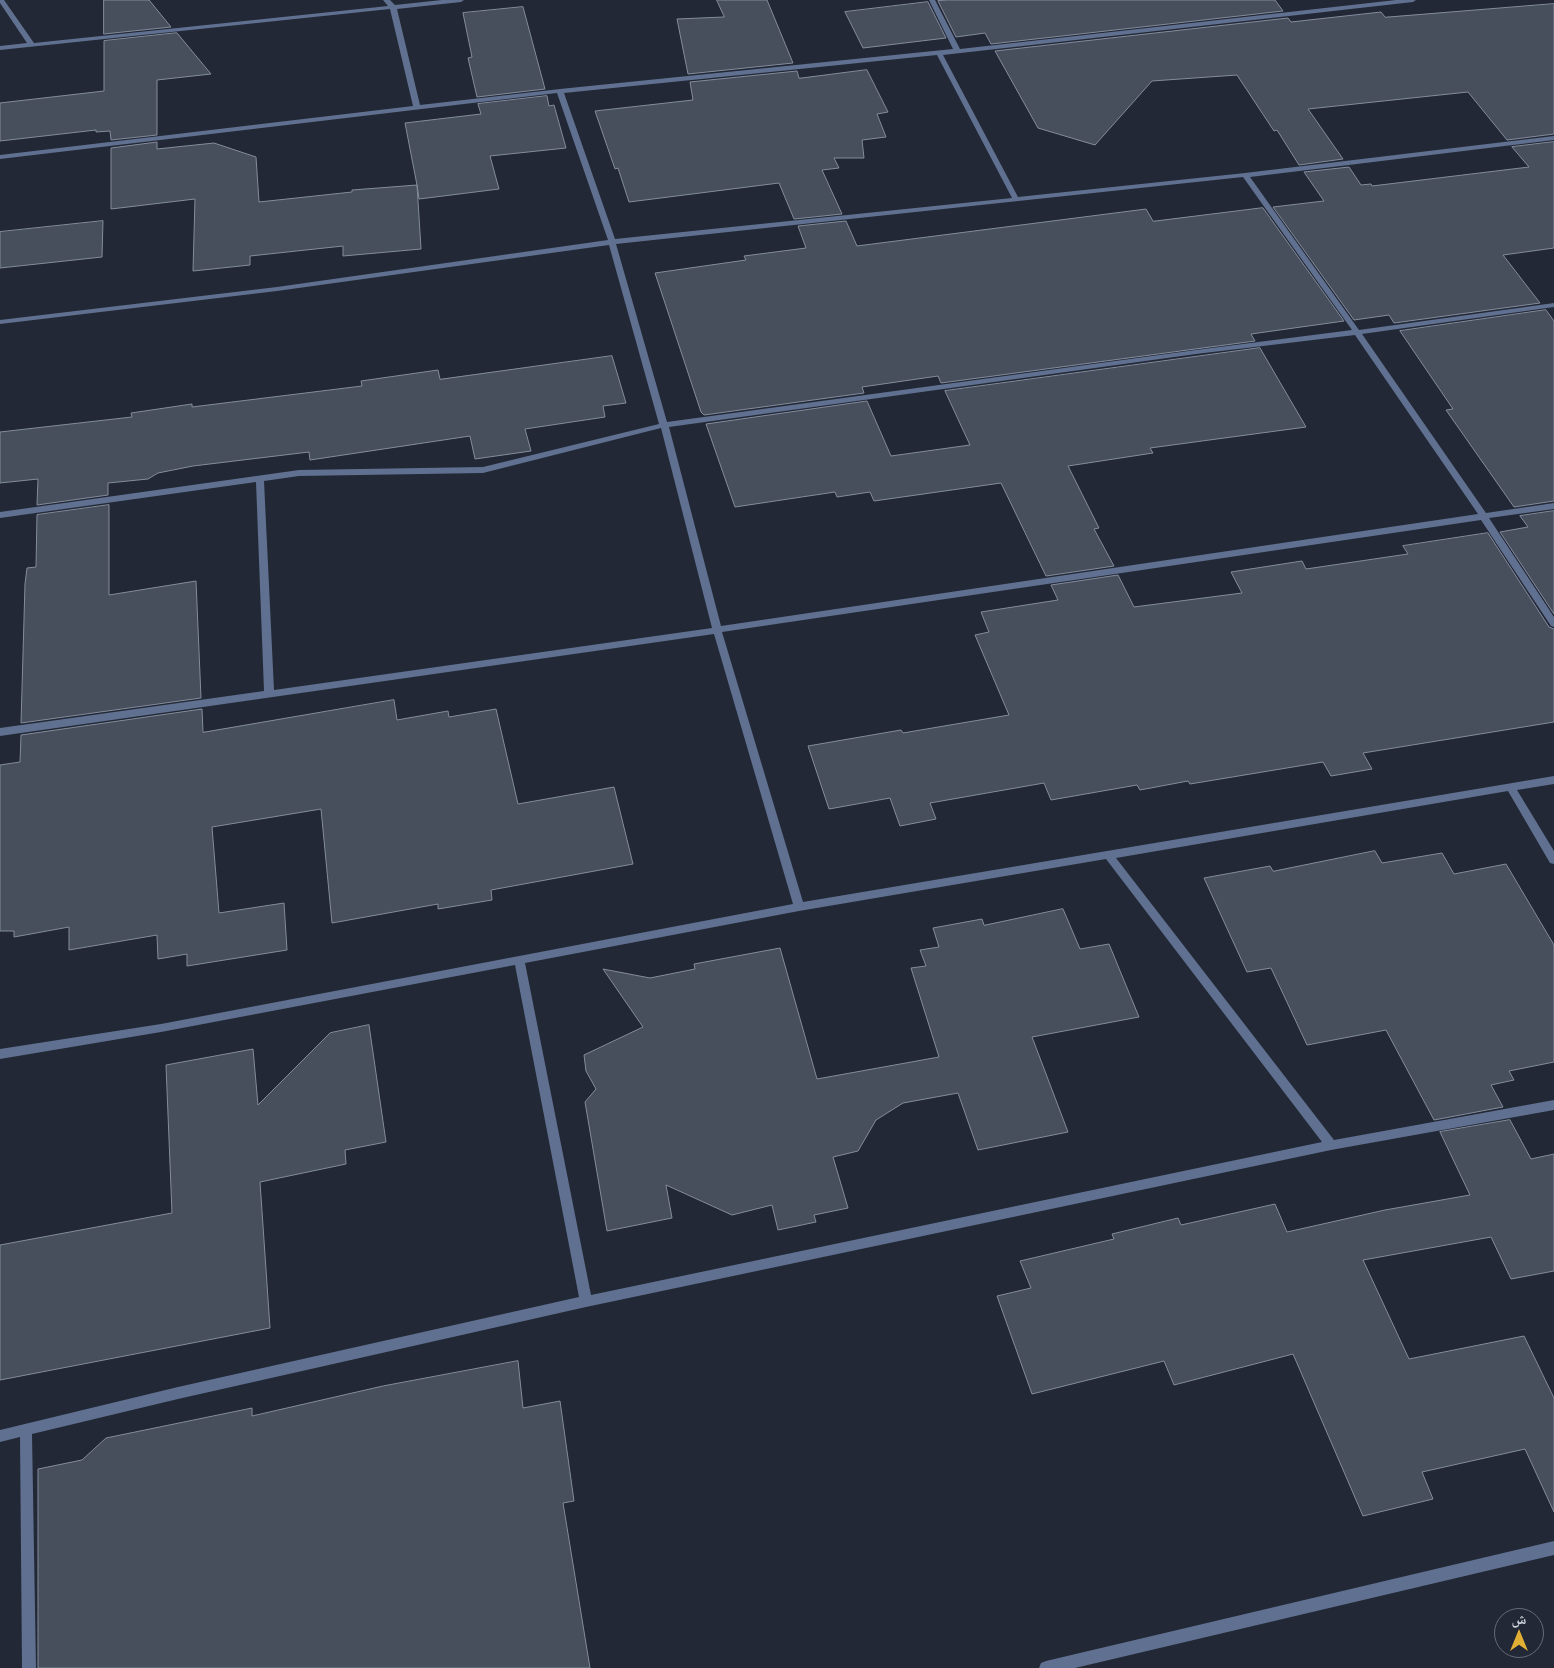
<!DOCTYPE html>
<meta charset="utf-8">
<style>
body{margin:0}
#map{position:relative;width:1554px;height:1668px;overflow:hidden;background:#222835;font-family:"DM Sans","Noto Naskh Arabic",sans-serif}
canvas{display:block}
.north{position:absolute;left:1494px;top:1608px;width:50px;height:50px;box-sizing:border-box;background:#222835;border:1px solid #676c77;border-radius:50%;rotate:0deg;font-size:14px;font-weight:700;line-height:20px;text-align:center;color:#ced2db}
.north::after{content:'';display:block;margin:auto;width:18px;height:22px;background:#e1af34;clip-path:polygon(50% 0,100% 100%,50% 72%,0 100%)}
</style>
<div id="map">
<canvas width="1554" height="1668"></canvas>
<div class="north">ش</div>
</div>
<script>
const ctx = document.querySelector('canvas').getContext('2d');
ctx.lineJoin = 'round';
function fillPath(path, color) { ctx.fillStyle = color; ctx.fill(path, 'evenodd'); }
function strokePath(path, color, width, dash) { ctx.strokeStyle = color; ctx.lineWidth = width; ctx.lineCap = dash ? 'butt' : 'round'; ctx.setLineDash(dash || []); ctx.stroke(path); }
const building = new Path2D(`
 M104,0H149L171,27L104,34Z
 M717,0H767L793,63L688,74L677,19L724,17Z
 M948,0H1275L1283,11L991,44L985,33L956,37L938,1Z
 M928,2L946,38L863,48L845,12Z
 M1554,4V134L1507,140L1468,92L1308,109L1343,159L1299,165L1277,130L1274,131L1237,75L1152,81L1095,145L1038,128L995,51L1288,18L1291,22L1381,12L1385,17Z
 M523,7L545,89L477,97L468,58L472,57L463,13Z
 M177,33L211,74L157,80V135L111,140L110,131L96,132V130L0,141V103L104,91V41Z
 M867,70L888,112L877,114L886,137L862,140L864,158H834L839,168L822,170L842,214L794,219L779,183L629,202L618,168L615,169L595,111L693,100L690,82L797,71L799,78Z
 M547,96L549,106L554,105L566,148L490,156L499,189L419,199L417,185L421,249L343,256V246L250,256V265L193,271L195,199L111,209V148L157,142V149L214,143L256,157L259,202L352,192V190L417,185L405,123L481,114L478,104Z
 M1554,142V248L1503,255L1540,303L1394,323L1389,315L1354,320L1273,207L1324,201L1304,172L1349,167L1361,185L1371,184L1372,186L1529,167L1512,147Z
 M1263,208L1344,321L1251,334L1255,341L941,383L938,376L862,387L864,393L704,415L701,412L655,273L746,260L744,256L806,248L798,226L846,221L857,246L1146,209L1153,221Z
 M103,221L102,257L0,268V232Z
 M1546,310L1554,321V501L1514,507L1446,410L1453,409L1400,331Z
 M1260,348L1306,427L1150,448L1153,453L1068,466L1099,528L1094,529L1114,566L1046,576L1001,483L874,501L870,492L837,497L835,492L735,507L706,424L867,401L891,456L970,445L945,391Z
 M612,356L626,403L603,406L605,417L525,429L531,451L475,459L470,436L310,460L309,452L193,466L158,473L148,479L108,483V495L37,505L38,479L0,483V432L132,417L131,413L192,404V407L362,386L361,381L438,370L440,379Z
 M109,505V595L196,581L201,698L21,723L25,584L27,568L36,567L37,515Z
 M1554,511V614L1500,532L1528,527L1520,516Z
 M1488,533L1549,627L1554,629V722L1363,753L1372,769L1331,776L1323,762L1190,784L1188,781L1140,790L1137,785L1051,800L1044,783L930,803L936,819L900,826L890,798L829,809L808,746L901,730L903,733L1009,715L975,635L989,632L981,612L1058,600L1051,585L1118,575L1134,607L1242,593L1231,572L1302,561L1306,569L1408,554L1403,546Z
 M394,700L397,720L448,711L449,717L496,709L518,804L614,787L633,864L491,890L492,900L438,909V904L332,923L321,809L212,827L219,913L284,903L287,950L187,966V954L158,959L157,935L69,950V927L14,937V931H0V765L20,762L21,735L202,709L203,732Z
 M1375,851L1382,863L1442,853L1454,874L1506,864L1554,945V1062L1509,1071L1514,1080L1491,1085L1503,1107L1434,1120L1386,1030L1307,1045L1271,968L1247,972L1204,878L1270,866L1273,871Z
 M1063,909L1080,949L1109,944L1139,1017L1032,1037L1068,1132L978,1150L958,1093L903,1103L876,1120L858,1151L833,1157L848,1208L814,1215L816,1222L778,1230L772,1205L732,1215L666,1185L672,1218L607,1231L585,1102L596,1089L586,1071L584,1055L643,1027L603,969L650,978L695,969L694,964L780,948L817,1079L939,1057L911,968L926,966L920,950L939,947L933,928L982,919L984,925Z
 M369,1025L386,1142L345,1150L346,1164L260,1182L270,1328L0,1380V1245L172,1213L166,1065L253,1049L258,1105L330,1033Z
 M1510,1120L1531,1159L1554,1154V1271L1511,1279L1491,1237L1363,1260L1409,1359L1524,1336L1554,1398V1512L1525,1449L1422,1472L1433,1499L1363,1516L1293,1354L1174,1385L1164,1361L1032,1394L997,1296L1031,1288L1020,1261L1114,1239L1112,1234L1178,1218L1181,1225L1275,1204L1287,1232L1385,1210L1470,1195L1440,1132Z
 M518,1361L523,1408L560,1401L574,1501L563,1503L590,1668H38V1469L82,1460L106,1438L252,1408V1416L383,1386Z`);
fillPath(building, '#474e5c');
strokePath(building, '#848c9d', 1);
fillPath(new Path2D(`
 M0,0H4L34,43L388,6L383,0H390L395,5L442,0H464L461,2L397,9L420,105L560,89L953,49L929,0H935L960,49L1396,0H1416L1413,2L943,55L1018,197L1245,173L1554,136V140L1250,177L1359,330L1554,303V307L1362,334L1486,513L1554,503V509L1489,518L1554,617V627L1551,626L1481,520L722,632L803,902L1554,776V784L1517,790L1554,851V864L1550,863L1508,791L1116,858L1334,1140L1554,1100V1110L1331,1150L586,1307L178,1399L32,1434L36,1668H22L20,1437L0,1442V1430L178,1387L579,1297L515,965L161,1032L0,1059V1049L161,1024L793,904L714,634L0,736V728L264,691L256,482L0,518V512L299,470L483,467L659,424L609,245L277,291L0,324V320L277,287L608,240L557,93L0,159V155L413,106L390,9L0,50V46L27,43L0,3ZM937,55L1012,198L615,239L564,93ZM1243,177L1352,330L1196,350L667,422L616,244ZM1355,335L1478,514L721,626L669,427L1196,354ZM661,428L712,628L274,690L264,481L299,476L483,473ZM1106,859L1322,1142L591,1295L525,963L799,911Z
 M1554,1541V1555L1075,1668H1039L1041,1663L1046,1661Z`), '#607090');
</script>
